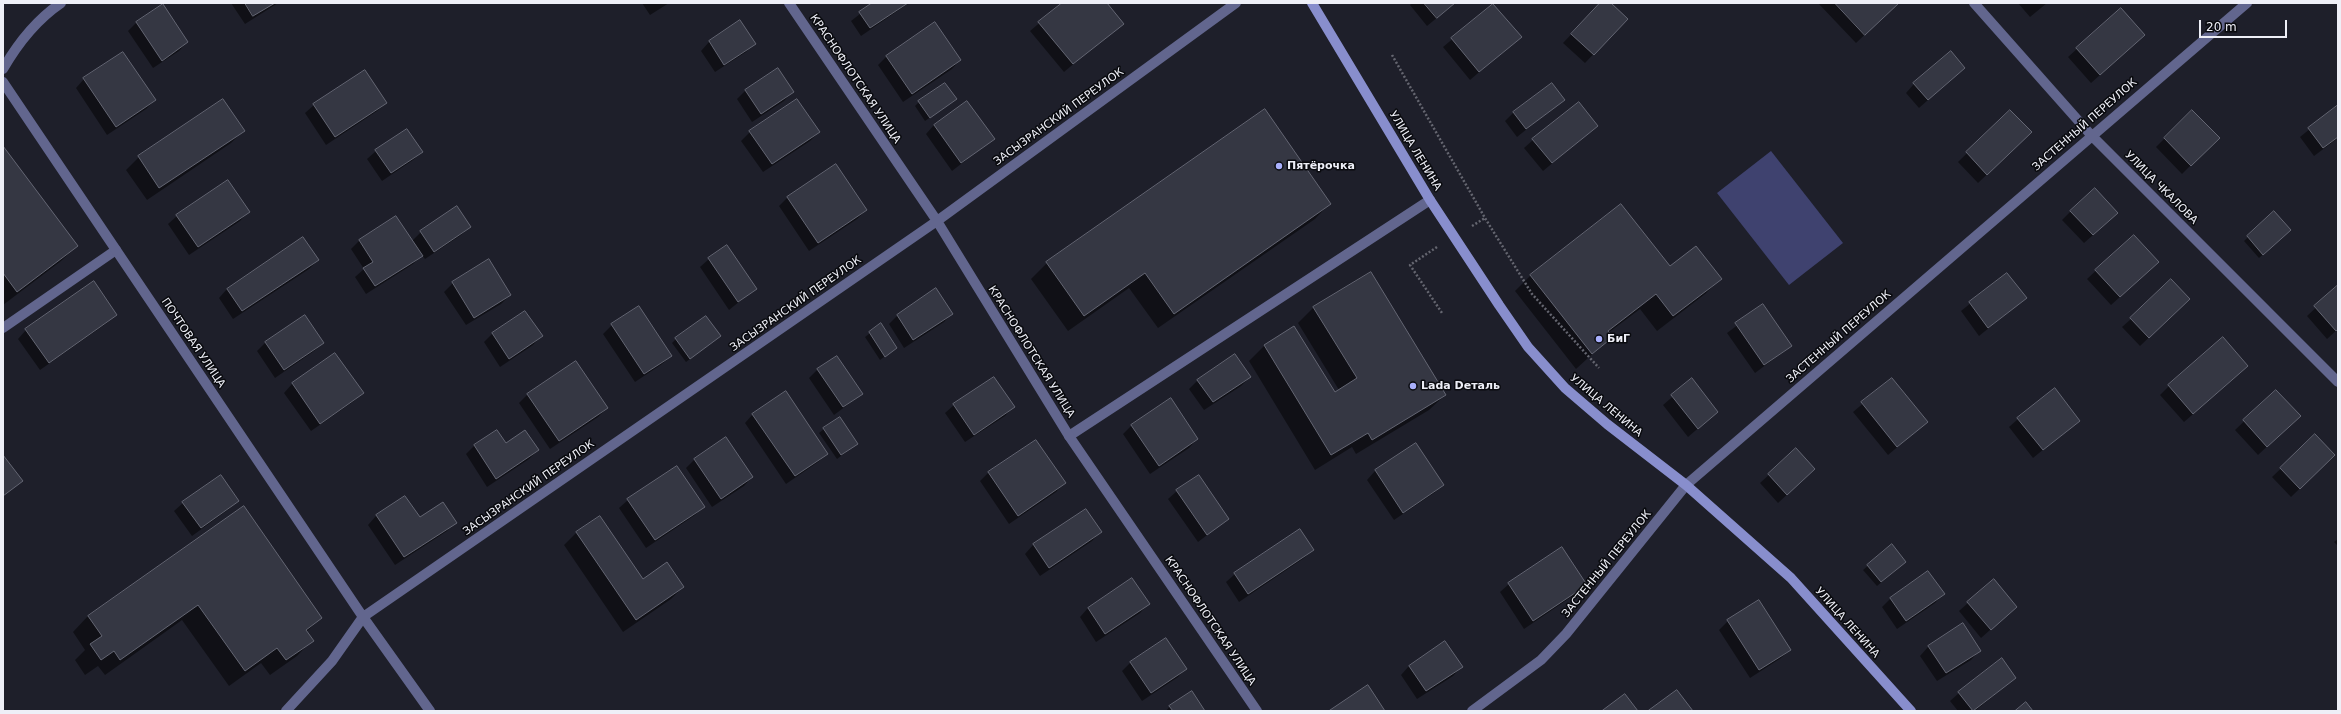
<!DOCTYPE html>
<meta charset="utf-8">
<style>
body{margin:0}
#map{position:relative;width:2341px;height:714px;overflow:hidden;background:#1e1f2a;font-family:"DejaVu Sans",sans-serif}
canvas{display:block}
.frame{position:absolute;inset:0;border:4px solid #eeeff7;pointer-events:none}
.scale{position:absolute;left:2199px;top:20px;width:88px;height:18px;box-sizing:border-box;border:2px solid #eeeff7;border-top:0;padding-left:5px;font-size:12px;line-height:14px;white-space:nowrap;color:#eeeff7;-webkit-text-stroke:3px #090a0e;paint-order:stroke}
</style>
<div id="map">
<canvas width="2341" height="714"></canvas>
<div class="frame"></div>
<div class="scale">20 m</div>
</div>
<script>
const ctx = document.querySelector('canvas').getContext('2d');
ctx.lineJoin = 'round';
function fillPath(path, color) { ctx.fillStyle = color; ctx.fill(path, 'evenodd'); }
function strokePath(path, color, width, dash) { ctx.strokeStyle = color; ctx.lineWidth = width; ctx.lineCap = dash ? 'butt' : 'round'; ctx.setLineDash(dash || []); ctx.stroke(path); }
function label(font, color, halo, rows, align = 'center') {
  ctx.font = font + ' "DejaVu Sans",sans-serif'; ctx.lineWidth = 3; ctx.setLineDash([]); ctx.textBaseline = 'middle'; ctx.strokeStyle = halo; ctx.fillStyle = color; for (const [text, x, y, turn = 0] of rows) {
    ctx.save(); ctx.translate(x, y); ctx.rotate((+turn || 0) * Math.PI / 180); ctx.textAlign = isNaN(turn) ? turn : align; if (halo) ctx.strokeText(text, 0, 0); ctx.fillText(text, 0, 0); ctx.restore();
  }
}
fillPath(new Path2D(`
 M1771,151L1843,243L1789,285L1717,193Z`), '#3f426f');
fillPath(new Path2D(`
 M231,3H278L245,24Z
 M642,3H669L650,15Z
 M874,3H909L861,36L851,21Z
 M1063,3H1106L1122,23L1064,72L1030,31Z
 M1412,3H1455L1427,26L1410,5Z
 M1601,3H1610L1627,19L1585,63L1563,43Z
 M1818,3H1898L1856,43Z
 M2018,3H2047L2030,17Z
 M1493,5L1520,37L1470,80L1443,47Z
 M162,6L187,42L179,51L153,68L128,31L136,23Z
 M2121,9L2135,44L2091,83L2068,57Z
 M740,22L754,43L746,52L715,72L701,51L709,42Z
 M887,56L960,60L952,69L903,102L878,65Z
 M1964,68L1919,108L1906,93L1914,84Z
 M777,69L792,92L784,101L752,122L737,99L745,91Z
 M84,79L155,100L146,109L107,135L76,88Z
 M1563,100L1517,137L1505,121L1514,112Z
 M919,102L951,103L925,121L915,106Z
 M386,103L377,111L326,145L305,113L314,105Z
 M2338,106V138L2314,156L2300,137Z
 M2010,111L2022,141L1978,183L1958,162Z
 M2192,111L2218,138L2182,174L2156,147Z
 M934,125L993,139L952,171L926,134Z
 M1597,126L1543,171L1524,148L1533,140Z
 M407,130L422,152L413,160L382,181L367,159L376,151Z
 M243,131L231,143L147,200L126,170L139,157Z
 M750,132H819L810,141L763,172L741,141Z
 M3,148L77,246L61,261L3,305Z
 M788,197L866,210L857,219L809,251L779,206Z
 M1330,203L1315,219L1158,328L1129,288L1068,331L1031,279L1047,263Z
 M457,208L470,227L461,235L425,259L422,255L413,264L366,294L355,277L364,269L351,249L359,241L396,217L412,241L421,232Z
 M2071,211L2108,222L2084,243L2062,220Z
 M248,212L240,221L189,255L168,224L177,216Z
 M2274,213L2286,234L2259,258L2244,241Z
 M2133,236L2149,271L2111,305L2087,279Z
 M303,238L318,260L309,269L233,319L219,298L227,289Z
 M709,259L755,289L729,310L700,267Z
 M1670,267L1720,279L1705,294L1657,331L1640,309L1608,333L1611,337L1576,369L1515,291L1531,275Z
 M2007,274L2026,298L1979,336L1961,311Z
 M453,283L510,295L501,304L466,325L444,292Z
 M2338,287V329L2327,339L2307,316Z
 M936,290L952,313L944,322L904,348L889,324L897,316Z
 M1763,306L1791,346L1755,373L1727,333Z
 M1314,307L1445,395L1429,410L1356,454L1352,447L1315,470L1249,361L1264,346L1294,328L1334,393L1339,390L1298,323Z
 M2180,308L2140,346L2122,327L2131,319Z
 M525,312L541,336L533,345L500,367L484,342L492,334Z
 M116,315L107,323L40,370L18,339L26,330Z
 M612,325L671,356L662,364L635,382L603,334Z
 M881,325L896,348L880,360L865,337Z
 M720,336L686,362L672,343L676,339Z
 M265,343H323L314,351L275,378L257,351Z
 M335,354L362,393L354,401L311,431L284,393L292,384Z
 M576,362L607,408L598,417L550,449L519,403L527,395Z
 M818,369L862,394L834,415L809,378Z
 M2238,375L2184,422L2160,395L2169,386Z
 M1250,377L1241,386L1204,410L1189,389L1198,380Z
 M1892,379L1927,422L1888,455L1853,412Z
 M1692,380L1717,412L1688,437L1663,405Z
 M2276,391L2291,424L2258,455L2235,430Z
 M954,405L1013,407L1005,416L965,442L945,413Z
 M753,414L827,454L818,462L786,484L745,423Z
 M2018,419L2079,420L2033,458L2009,427Z
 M1132,425L1197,439L1189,448L1150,474L1123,434Z
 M824,429L857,444L837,459L819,433Z
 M496,431L505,444L538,450L529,459L487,487L466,454L474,446Z
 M2315,436L2325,464L2291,497L2272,477Z
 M726,438L752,477L744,486L712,507L686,468L694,460Z
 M1416,445L1443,485L1434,493L1394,520L1367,480L1375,471Z
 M1796,450L1805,478L1778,503L1760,483Z
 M989,472L1064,483L1056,492L1009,524L980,481Z
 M1177,491L1228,519L1198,542L1168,499Z
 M405,497L419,518L455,522L447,531L395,565L368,525L376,516Z
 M238,500L229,509L192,536L174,511L183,503Z
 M628,500L703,507L695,515L646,548L619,508Z
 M244,507L321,618L306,632L312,640L297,656L270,675L261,663L229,686L182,620L105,675L98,666L85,675L75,660L85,650L73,632L88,616Z
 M1085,510L1100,532L1092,541L1040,576L1025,554L1033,545Z
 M599,517L642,581L683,587L671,599L623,632L564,545L576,533Z
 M2338,539V546L2334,542Z
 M1892,545L1901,566L1877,586L1863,570Z
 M1313,550L1304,558L1239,602L1226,582L1235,574Z
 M1509,584L1586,585L1577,593L1524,629L1500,592Z
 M1943,594L1935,603L1897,629L1882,607L1891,598Z
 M1759,601L1790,650L1781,658L1750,678L1719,630L1728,621Z
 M1968,603L2016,607L1981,638L1959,611Z
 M1148,604L1140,613L1096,642L1080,617L1088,608Z
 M1963,625L1979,651L1971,660L1937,681L1920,656L1928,647Z
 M1131,662L1186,668L1178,677L1142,701L1122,671Z
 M1409,666L1461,667L1453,676L1417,699L1401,675Z
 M2015,678L1975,711H1958L1950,701L1959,693Z
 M1170,706L1204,711H1166Z`), '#0007');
const building = new Path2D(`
 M245,3H275L253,16Z
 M872,3H908L870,28L859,12Z
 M1062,3H1107L1124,24L1073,64L1038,22Z
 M1424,3H1455L1437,18Z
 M1600,3H1611L1628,19L1594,55L1571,34Z
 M1835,3H1899L1865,35Z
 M163,4L188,42L162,61L136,22Z
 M1493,4L1522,37L1479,72L1451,38Z
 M2121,8L2145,35L2100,75L2076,48Z
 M740,20L756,44L724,65L709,41Z
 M935,22L961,60L912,94L886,56Z
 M1951,51L1965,68L1928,100L1913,83Z
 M123,52L156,100L116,127L83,78Z
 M778,68L794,92L761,114L745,90Z
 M365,70L387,103L335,137L313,104Z
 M945,83L957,99L930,118L918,101Z
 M1552,83L1565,100L1526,129L1513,112Z
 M223,99L245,131L159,188L138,156Z
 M797,99L820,132L772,164L749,131Z
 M967,101L995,139L961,163L934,125Z
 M1579,102L1598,126L1552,163L1532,139Z
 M2338,105V137L2323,148L2308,128Z
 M1265,109L1331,204L1174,314L1145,273L1084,316L1046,262Z
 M2010,110L2032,132L1987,175L1966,152Z
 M2192,110L2220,138L2191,166L2164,138Z
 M407,129L423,152L391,173L375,150Z
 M3,146L78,246L17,292L3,273Z
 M836,164L867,210L818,243L787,197Z
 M228,180L250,212L198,247L176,215Z
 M2095,188L2118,213L2093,235L2070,211Z
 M1621,204L1670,266L1696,246L1722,279L1673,316L1656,294L1608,331L1613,337L1592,354L1530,275Z
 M457,206L471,227L434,252L420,231Z
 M2274,211L2291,230L2263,255L2247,236Z
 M396,216L423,256L375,286L363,268L373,262L359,240Z
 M2134,235L2159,262L2120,297L2095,270Z
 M303,237L319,260L242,311L227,289Z
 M727,245L757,289L738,302L708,258Z
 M489,259L511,295L474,318L452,282Z
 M1371,272L1446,395L1372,440L1368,433L1331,455L1264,345L1294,326L1335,392L1357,378L1313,307Z
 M2007,273L2027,298L1988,328L1969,302Z
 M2171,279L2190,299L2149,338L2130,318Z
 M94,281L117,315L49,363L25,329Z
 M2338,285V329L2336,331L2314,306Z
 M936,288L953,314L913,340L897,315Z
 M1763,304L1792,346L1764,365L1735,323Z
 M639,306L672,356L644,374L611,324Z
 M525,311L543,336L509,359L492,333Z
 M305,315L324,343L284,370L265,342Z
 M706,316L721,336L690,359L675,338Z
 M881,323L897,348L885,357L869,332Z
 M2223,337L2248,366L2193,414L2168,385Z
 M335,353L364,393L320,424L292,383Z
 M1235,354L1251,377L1213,402L1197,380Z
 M837,356L863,394L843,407L817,369Z
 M576,361L608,408L559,441L527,394Z
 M994,377L1015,407L974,435L953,404Z
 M1692,378L1718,412L1698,429L1671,395Z
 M1892,378L1928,422L1897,447L1861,402Z
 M2055,388L2080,421L2043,450L2017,418Z
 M2276,390L2301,416L2267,447L2243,420Z
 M786,391L828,454L795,476L752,414Z
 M1171,398L1198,439L1159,466L1131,425Z
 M840,417L858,444L841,455L823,428Z
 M497,430L506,443L525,430L539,450L496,479L474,445Z
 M2315,434L2335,455L2300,489L2280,468Z
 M726,437L753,477L721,499L694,459Z
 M1036,440L1066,483L1018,516L988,472Z
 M1416,443L1444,485L1403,513L1375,470Z
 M1796,448L1815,469L1787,495L1768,474Z
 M3,455L23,481L3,496Z
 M677,466L705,507L655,540L627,499Z
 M221,475L239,501L201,528L182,502Z
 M1199,475L1229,519L1207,535L1176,490Z
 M405,496L420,517L443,502L457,523L404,557L376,515Z
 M244,506L322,618L306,630L314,641L286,660L277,648L245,671L198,605L120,660L114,651L101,660L90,644L102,636L88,616Z
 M1086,509L1102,532L1049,568L1033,544Z
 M600,516L643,579L667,562L684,587L636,620L576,532Z
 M1300,529L1314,550L1248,594L1234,573Z
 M1892,544L1906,562L1881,582L1867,565Z
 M1562,547L1587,585L1533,621L1508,583Z
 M1928,571L1945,594L1906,621L1890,598Z
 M1132,578L1150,604L1105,634L1088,608Z
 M1994,579L2017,607L1991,630L1967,602Z
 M1759,600L1791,650L1759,670L1727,620Z
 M1963,623L1981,651L1946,673L1928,646Z
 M1166,638L1187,669L1151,693L1130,662Z
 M1445,641L1463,667L1426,691L1409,666Z
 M2002,658L2016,678L1973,711L1958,692Z
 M1368,685L1385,711H1329Z
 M1677,690L1693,711H1648Z
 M1192,691L1205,711H1173L1169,706Z
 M1625,694L1638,711H1602Z
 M2026,702L2033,711H2015Z`);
fillPath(building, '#353743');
strokePath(building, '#646673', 1);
strokePath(new Path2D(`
 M1392,55L1485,218L1532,294L1599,368
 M1472,226L1485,218
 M1437,247L1410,265L1442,313`), '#656670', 2.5, [2, 2]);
strokePath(new Path2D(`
 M3,328L116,250
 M1069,436L1430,200
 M286,711L332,661L363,617`), '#62668e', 10);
strokePath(new Path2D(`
 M789,3L937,221L1069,436L1257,711
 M1974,3L2091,135L2338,382
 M3,69C18,43 36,20 61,3
 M3,82L363,617L430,711
 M363,617L937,221L1236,3
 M1472,711L1541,660L1566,634L1686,485L2247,3`), '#62668e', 10);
strokePath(new Path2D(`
 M1312,3L1430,200L1499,305L1528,347L1565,388L1607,424L1686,485L1791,578L1911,711`), '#888ecd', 10);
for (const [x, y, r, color] of [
 [1279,166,4,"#a9b0fc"],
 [1599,339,4,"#a9b0fc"],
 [1413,386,4,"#a9b0fc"]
]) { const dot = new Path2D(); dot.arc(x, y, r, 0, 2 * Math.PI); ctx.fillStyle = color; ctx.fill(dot); strokePath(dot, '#090a0e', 1.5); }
label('11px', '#eeeff7', '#090a0e', [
 ["КРАСНОФЛОТСКАЯ УЛИЦА",855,79,56],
 ["ЗАСЫЗРАНСКИЙ ПЕРЕУЛОК",1059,117,-36],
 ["ЗАСТЕННЫЙ ПЕРЕУЛОК",2085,125,-41],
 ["УЛИЦА ЛЕНИНА",1415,151,59],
 ["УЛИЦА ЧКАЛОВА",2161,188,45],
 ["ЗАСЫЗРАНСКИЙ ПЕРЕУЛОК",796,304,-35],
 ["ЗАСТЕННЫЙ ПЕРЕУЛОК",1839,337,-41],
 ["ПОЧТОВАЯ УЛИЦА",193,343,56],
 ["КРАСНОФЛОТСКАЯ УЛИЦА",1031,352,58],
 ["УЛИЦА ЛЕНИНА",1606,406,40],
 ["ЗАСЫЗРАНСКИЙ ПЕРЕУЛОК",529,488,-35],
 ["ЗАСТЕННЫЙ ПЕРЕУЛОК",1607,564,-51],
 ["КРАСНОФЛОТСКАЯ УЛИЦА",1210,621,56],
 ["УЛИЦА ЛЕНИНА",1847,623,48]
]);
label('bold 11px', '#eeeff7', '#090a0e', [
 ["Пятёрочка",1287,166],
 ["БиГ",1607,339],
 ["Lada Dеталь",1421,386]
], 'left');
</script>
